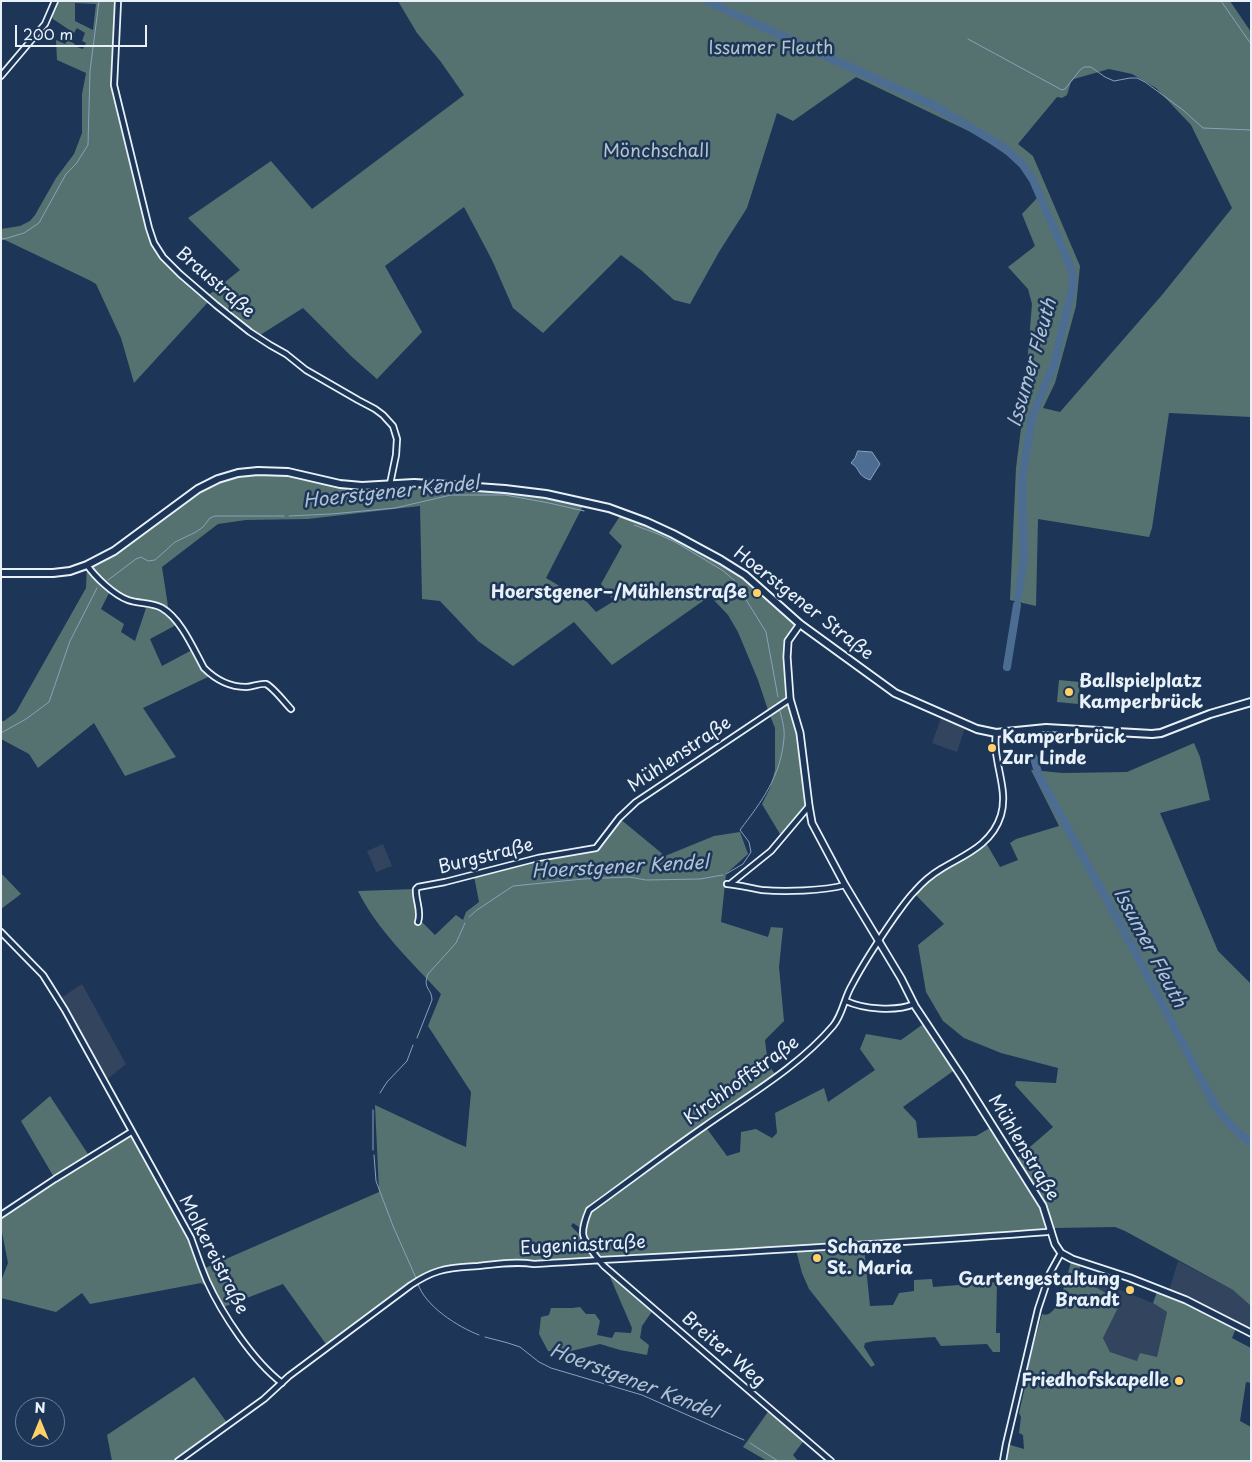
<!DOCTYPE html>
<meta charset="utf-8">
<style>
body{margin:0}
#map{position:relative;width:1252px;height:1462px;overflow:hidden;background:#1d3557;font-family:"Playpen Sans",sans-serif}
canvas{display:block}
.frame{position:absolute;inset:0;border:2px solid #e8f1f8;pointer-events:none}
.north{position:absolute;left:15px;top:1397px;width:50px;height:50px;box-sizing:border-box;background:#1d3557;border:1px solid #6e8097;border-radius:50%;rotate:0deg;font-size:14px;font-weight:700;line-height:20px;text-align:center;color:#e8f1f8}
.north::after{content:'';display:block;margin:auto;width:18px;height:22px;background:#ffd166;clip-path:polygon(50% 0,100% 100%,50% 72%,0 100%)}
.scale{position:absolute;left:15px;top:25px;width:132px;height:22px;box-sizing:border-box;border:2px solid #e8f1f8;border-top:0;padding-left:6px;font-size:15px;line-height:18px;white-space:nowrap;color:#e8f1f8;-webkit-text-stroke:4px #1d3557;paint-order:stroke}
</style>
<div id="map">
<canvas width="1252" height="1462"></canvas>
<div class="frame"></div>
<div class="north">N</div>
<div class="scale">200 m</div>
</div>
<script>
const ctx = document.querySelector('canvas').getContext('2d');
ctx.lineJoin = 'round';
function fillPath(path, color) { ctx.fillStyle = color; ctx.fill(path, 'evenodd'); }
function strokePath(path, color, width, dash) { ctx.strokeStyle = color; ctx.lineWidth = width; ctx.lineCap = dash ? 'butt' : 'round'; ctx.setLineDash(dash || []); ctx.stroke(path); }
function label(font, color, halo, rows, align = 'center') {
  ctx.font = font + ' "Playpen Sans",sans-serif'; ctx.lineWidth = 5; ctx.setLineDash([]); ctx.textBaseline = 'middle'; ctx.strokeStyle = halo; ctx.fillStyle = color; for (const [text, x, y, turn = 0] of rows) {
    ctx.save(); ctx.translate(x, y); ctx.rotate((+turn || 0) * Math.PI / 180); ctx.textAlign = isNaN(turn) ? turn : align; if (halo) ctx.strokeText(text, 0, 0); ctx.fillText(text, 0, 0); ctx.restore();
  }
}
fillPath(new Path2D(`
 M941,718L965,728L957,752L932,743Z
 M383,844L392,866L376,872L367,851Z
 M82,984L126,1064L106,1080L61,998Z
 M1178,1261L1233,1290L1251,1306V1331L1169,1291Z
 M1101,1270L1116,1276L1118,1279L1115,1288L1153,1303L1167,1312L1157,1357L1137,1361L1110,1352L1103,1338L1120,1304L1095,1287Z`), '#33445e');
fillPath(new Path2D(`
 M57,1H118L114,77L147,229L152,244L160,256L206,297L240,270L188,218L271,161L312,209L464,95L441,62L417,33L398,1H1230L1251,32V417L1169,413L1152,528L1149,537L1038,519L1036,606L1010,600L1016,468L1023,413L1032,304L1028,289L1008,267L1035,246L1022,214L1038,197L1021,165L979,136L856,77L793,121L777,113L747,208L719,252L690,304L674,300L641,270L621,255L543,333L513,308L492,260L464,207L385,266L422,332L377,379L352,357L303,308L257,337L210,300L134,383L121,338L96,284L89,280L5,240H1V229L20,226L30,221L35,215L56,178L74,154L82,133V94L86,73L57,60L56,40L65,44L68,40L75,44L74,46L83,49L86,43L82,41L85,33L77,28L74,33L53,19L51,15ZM75,3L96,4L93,30L75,21ZM1109,69L1132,74L1156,88L1191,125L1232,208L1162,295L1060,412L1043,408L1055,383L1076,306L1080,266L1033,156L1018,144L1057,97L1062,98L1067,95L1071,82L1074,79Z
 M258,471L342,482L449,485L585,502L546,578L587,602L596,612L614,601L601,584L622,546L609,533L622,513L721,560L745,575L800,624L788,641L790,699L800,733L809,806L783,839L762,804L770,788L775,770V728L769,713L758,680L738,632L728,615L710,596L612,665L574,622L513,666L478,641L440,601L422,599L420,506L308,519L246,520L218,524L162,567L169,613L178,624L150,639L162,666L192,650L195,651L201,669L210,676L143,708L176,757L125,776L94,723L38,768L29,754L1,739V721H4L16,712L86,588L87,565L101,559L208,483ZM109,593L146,608L135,641L121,632L124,624L101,609Z
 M1059,680L1080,682L1078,704L1057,702Z
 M1194,743L1200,757L1210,800L1160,813L1218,951L1251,984V1306L1233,1290L1125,1231L1115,1227L1054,1228L1046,1205L1016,1159L1053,1127L1015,1085L1016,1081L1056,1083L1058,1068L1001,1053L964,1038L943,1021L926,992L918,945L944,924L913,892L924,881L985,841L1000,867L1018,860L1010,843L1016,839L1059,826L1031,770L1063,773L1127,772Z
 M619,818L665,856L714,836L740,832L748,854L726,874L721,922L768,937L771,927L783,928L779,967L784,1021L765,1040L768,1064L775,1074L589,1205L584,1212L582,1229L573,1223L571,1226L581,1236L592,1255L591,1257L587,1259L450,1268L420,1279L328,1347L283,1284L221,1308L210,1288L201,1283L90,1304L82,1293L56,1312L1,1298V1281L8,1263L1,1227V1215L55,1179L21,1121L50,1096L88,1154L126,1132L136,1139L179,1215L203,1269L379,1192L375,1105L454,1142L466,1147L471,1092L428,1026L441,994C412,962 377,930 358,891L416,889L418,921H421L435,935L456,915L463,920L466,912L479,902L474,876L486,872L596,848Z
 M1,873L21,894L1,909Z
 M926,1022L956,1069L903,1107L916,1121L918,1138L976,1136L990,1128L1039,1205L1047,1223V1229L859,1241L858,1245L599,1260L583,1234L589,1210L705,1126L727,1156L740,1152L741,1132L756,1129L772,1138L777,1133L775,1113L824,1088L828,1102L875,1070L860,1049L866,1034L901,1040Z
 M864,1248L870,1306L893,1305L899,1293L914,1291V1280L932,1279L933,1287L997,1282L996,1333H1000V1352H993L987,1344L941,1346L935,1337L874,1341L865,1343L864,1347L875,1365L871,1367L809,1289L802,1273L796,1250Z
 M1071,1262L1081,1264L1077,1275L1081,1279L1118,1300L1120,1304L1103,1338L1110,1352L1137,1361L1140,1353L1157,1357L1167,1312L1153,1303L1157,1292L1188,1304L1236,1328L1232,1338L1251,1348V1383L1246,1382L1240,1421L1251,1427V1461H1004L1007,1444L1024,1449L1023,1435L1019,1433L1021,1417L1019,1413L1025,1387L1023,1383L1042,1314C1048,1316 1051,1313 1055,1308H1058Z
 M613,1275L653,1310L642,1326L640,1338L649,1345L647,1355L620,1350L600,1344L563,1353L548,1351L539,1334L541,1317L549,1315L551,1308H572L580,1307L586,1314H595L600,1321L597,1335L612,1338L615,1332L631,1333L632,1328L610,1277Z
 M194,1377L228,1424L178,1461H112L107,1435Z
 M770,1409L805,1439L793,1455L798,1461H767L743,1447Z`), '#557271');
const water = new Path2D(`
 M858,451L872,452L880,464L870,480C856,475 861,469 851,463L855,458Z`);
fillPath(water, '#4c6c92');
strokePath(water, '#8aa1bb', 1);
strokePath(new Path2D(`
 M1221,1L1251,44
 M968,39L1062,90L1065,89L1080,70L1084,67H1091L1105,77L1114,81L1130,78H1137L1145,82L1183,110L1203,128L1251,130
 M1,238L4,239L24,233L39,223L66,174L76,164L88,145L90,71L99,1
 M289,516L331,514L395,508L451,495H505L549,503L584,511
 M634,525L658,534L677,543L722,570L734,580L766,632L778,697
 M108,580L136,559L141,557L148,561L155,560L175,542L196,532L203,527L210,518L215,516H284
 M1,733L26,719L49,702L70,641L97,588
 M726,874L743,864L751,852L749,842L740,830C762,801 781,776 784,738C785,729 782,719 780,711
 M469,917L477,910L513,886L583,879L629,877L646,880L700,879L723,875
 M417,1038L432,1000C432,988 422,989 428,974L456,943L465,923
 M380,1093L387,1082L407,1061L413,1045
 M373,1110V1150
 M374,1155L376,1181L393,1226L416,1278
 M418,1284C425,1306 458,1327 479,1335
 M485,1337L508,1343L520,1347L539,1362L551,1368L642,1395L744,1440
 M750,1443L778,1461`), '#8aa1bb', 1);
strokePath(new Path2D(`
 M707,1L739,16
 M743,18L933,105L1005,148L1023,165L1033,180L1071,268L1073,279L1072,289L1054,364L1032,417L1022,480L1024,557L1018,597
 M1007,667L1017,605
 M1034,758L1039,776L1131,944L1213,1102C1223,1119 1235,1131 1251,1143`), '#4c6c92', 8);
const minor = new Path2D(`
 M118,1L114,85L149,228L154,243L163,257L180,274L216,305L250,332L270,345L286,354L306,370L358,400L375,409L383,415L393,426L397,439L396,455L390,484
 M1,76L45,24L55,1
 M87,565C95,577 114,595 128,600C139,604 152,602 162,608C181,619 193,648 204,668C215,679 230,687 246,687C253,687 259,683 266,684C273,687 285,703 291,709
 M727,884C739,885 750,888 762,890C785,892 823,891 845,885
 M730,884L771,851L809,806
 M418,922C422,911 415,900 416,889L418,887L445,882L538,858L596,848L619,818L636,802L790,699
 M1,932L43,975L65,1010L191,1238C196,1252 201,1267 207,1281C222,1314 253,1361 282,1383
 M846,1001C863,1009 896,1012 914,1004
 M1,1215L55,1179L131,1132
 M178,1461L264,1399L289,1376L411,1285C420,1279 429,1274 439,1271C452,1267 465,1267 478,1266C496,1264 516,1261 534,1264C705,1254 876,1245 1047,1232L1051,1230
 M831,1461L604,1266C598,1259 583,1242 583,1233C583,1225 586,1217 589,1210C628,1182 666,1153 705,1126C749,1095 798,1067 833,1026C843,1014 844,998 852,985C865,960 880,938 896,915C902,907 908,898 915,891C922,883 931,875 941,869C964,855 992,845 1001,815C1009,788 992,761 996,733
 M1003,1461L1006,1444L1038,1309L1050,1273L1061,1253`);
const tertiary = new Path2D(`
 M800,624L788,641L787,657L790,699L800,733L809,806L812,823L845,885L901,978L915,1006L962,1077L1043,1206L1055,1244L1061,1253L1072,1259L1130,1278L1186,1300L1251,1333`);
const secondary = new Path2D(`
 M1,573H53L70,571L87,565L114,551L198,489L218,479L238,473L258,471L288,472L340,484L362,486L414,483L449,485L505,489L546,494L609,508L647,522L673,534L721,560L745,575L800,624L895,693L977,729L996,733L1046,728L1152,734L1161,733L1210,714L1251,702`);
strokePath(minor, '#e8f1f8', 8);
strokePath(tertiary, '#e8f1f8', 9);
strokePath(secondary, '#e8f1f8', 10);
strokePath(minor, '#1d3557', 4.5);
strokePath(tertiary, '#1d3557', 5.5);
strokePath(secondary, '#1d3557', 6);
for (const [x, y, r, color] of [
 [757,593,5,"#ffd166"],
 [1069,692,5,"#ffd166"],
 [992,748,5,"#ffd166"],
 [817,1258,5,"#ffd166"],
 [1130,1290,5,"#ffd166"],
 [1179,1381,5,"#ffd166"]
]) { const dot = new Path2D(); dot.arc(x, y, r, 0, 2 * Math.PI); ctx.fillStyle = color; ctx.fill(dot); strokePath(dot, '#1d3557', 2); }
label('18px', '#b5c5c9', '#1d3557', [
 ["Issumer Fleuth",771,49],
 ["Mönchschall",656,152]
]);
label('18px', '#e8f1f8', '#1d3557', [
 ["Braustraße",215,283,41],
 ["Hoerstgener Straße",803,604,38],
 ["Mühlenstraße",680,755,-34],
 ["Burgstraße",486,857,-14],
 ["Kirchhoffstraße",742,1081,-36],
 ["Mühlenstraße",1023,1148,59],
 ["Eugeniastraße",583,1246,-3],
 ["Molkereistraße",213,1255,63],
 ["Breiter Weg",723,1350,41]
]);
label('bold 18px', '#e8f1f8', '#1d3557', [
 ["Hoerstgener−/Mühlenstraße",747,593],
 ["Ballspielplatz",1079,682,"left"],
 ["Kamperbrück",1079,703,"left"],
 ["Kamperbrück",1002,738,"left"],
 ["Zur Linde",1002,759,"left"],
 ["Schanze",827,1248,"left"],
 ["St. Maria",827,1269,"left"],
 ["Gartengestaltung",1120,1280],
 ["Brandt",1120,1301],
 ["Friedhofskapelle",1169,1381]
], 'right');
label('italic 19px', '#b1c2d4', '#1d3557', [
 ["Issumer Fleuth",1033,363,-74],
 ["Hoerstgener Kendel",391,493,-6],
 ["Hoerstgener Kendel",620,868,-3],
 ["Issumer Fleuth",1149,948,62],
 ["Hoerstgener Kendel",633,1382,21]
]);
</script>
